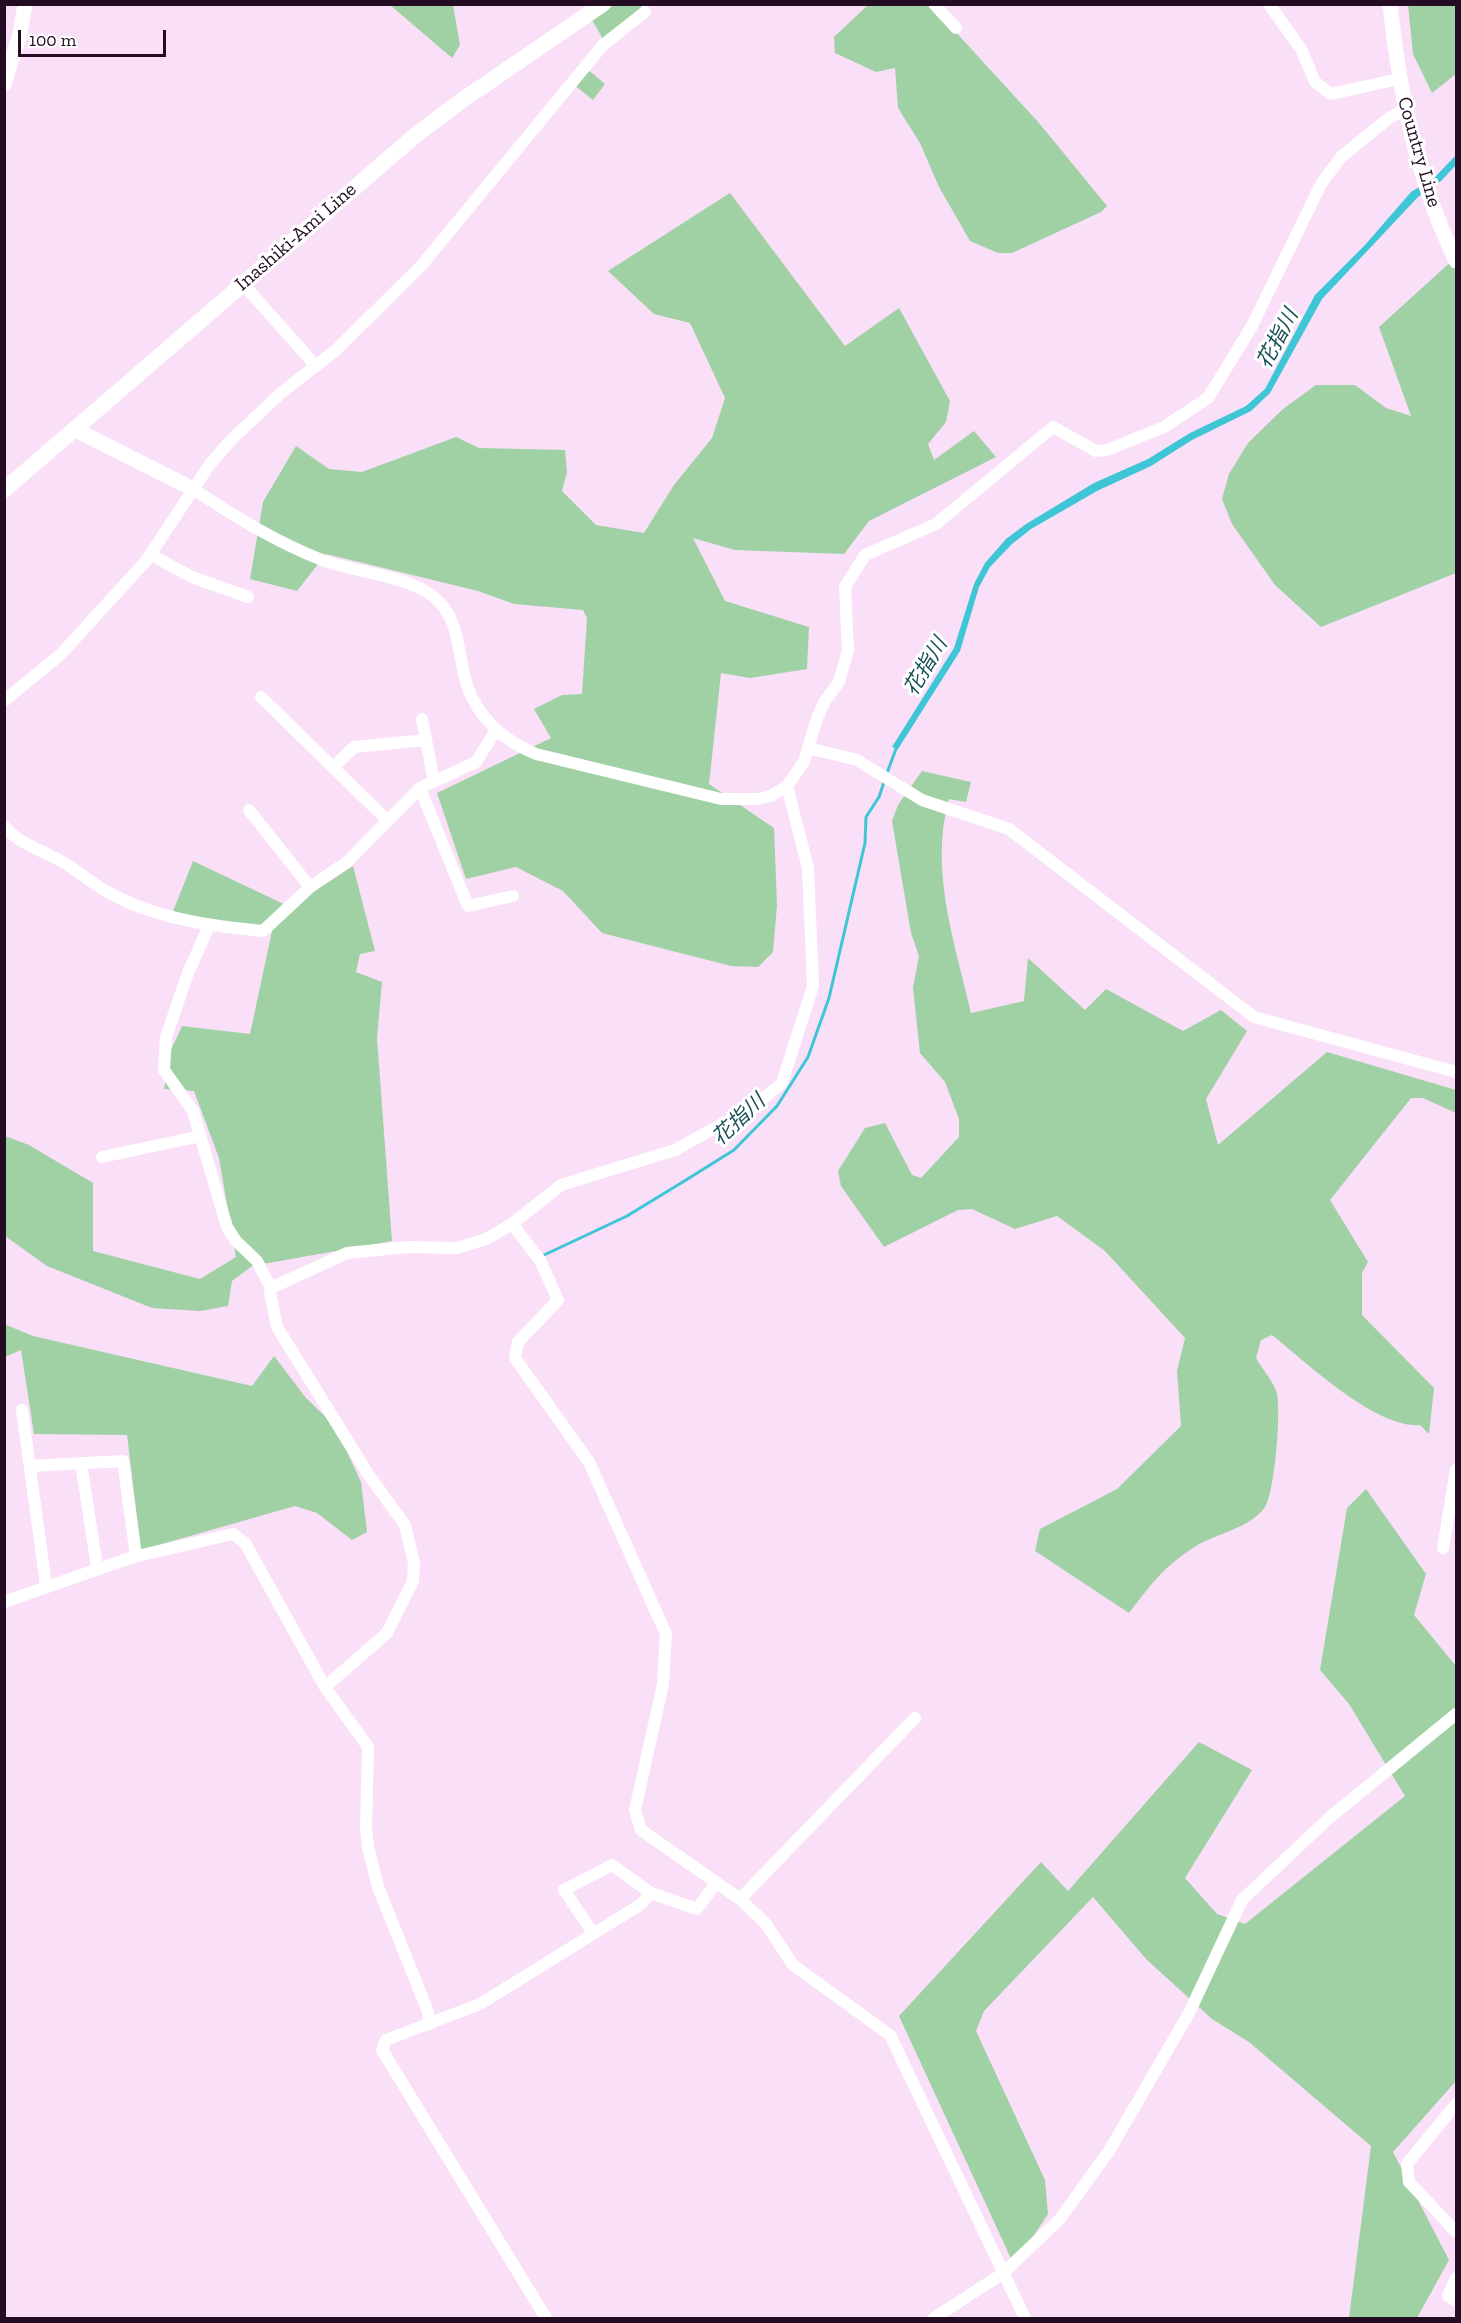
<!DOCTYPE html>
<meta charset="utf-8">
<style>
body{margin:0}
#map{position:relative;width:1461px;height:2323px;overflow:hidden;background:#f9dff7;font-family:"Zilla Slab",serif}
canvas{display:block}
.frame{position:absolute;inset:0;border:6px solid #240d23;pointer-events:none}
.scale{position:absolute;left:18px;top:30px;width:148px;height:27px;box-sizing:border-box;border:3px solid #240d23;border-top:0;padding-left:8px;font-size:18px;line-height:21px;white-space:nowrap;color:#240d23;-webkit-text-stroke:4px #fff;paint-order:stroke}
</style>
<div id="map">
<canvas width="1461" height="2323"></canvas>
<div class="frame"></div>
<div class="scale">100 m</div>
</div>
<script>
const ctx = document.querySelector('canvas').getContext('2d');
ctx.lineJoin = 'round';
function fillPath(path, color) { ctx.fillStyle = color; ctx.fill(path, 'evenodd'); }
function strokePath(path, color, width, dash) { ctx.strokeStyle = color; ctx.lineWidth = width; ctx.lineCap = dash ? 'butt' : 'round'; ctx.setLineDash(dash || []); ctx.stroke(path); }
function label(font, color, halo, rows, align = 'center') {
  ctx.font = font + ' "Zilla Slab","Noto Sans JP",serif'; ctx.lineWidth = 6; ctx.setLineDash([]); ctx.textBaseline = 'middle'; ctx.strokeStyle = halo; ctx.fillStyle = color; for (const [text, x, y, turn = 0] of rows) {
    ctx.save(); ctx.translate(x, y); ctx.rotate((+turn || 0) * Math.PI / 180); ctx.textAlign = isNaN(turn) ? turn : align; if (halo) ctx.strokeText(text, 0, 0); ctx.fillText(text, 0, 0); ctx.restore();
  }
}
fillPath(new Path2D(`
 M390,5H453L460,45L452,58Z
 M614,5H640L642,10L603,39L592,20Z
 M868,5H931L1039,123L1107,206L1101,212L1012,253H998L970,241L939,187L920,143L898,108L895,68L876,72L835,53L834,37Z
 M1408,5H1456V74L1432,93L1413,54Z
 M586,68L605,84L593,100L573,84Z
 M730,193L845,346L899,308L950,401L946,422L928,444L934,460L974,431L996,457L869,521L844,554L735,550L693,538L725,601L809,627L807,669L750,678L721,673L709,784L774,828L777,905L773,952L758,967L731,966L602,933L563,891L516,867L466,879L437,793L551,738L534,709L562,695L582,694L587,618L583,610L514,604L478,591L326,554L297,591L250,579L263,502L296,446L329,469L362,472L456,437L479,448L565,450L567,472L562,491L596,525L644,533L674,485L712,438L725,398L690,323L654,314L608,271Z
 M1456,257V573L1321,627L1275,585L1232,524L1222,499L1229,474L1248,443L1283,409L1316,385H1355L1386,408L1411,416L1379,327Z
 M922,771L971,782L966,802L949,799C929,870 955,943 971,1013L1024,1001L1028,958L1085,1010L1106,989L1183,1031L1221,1010L1247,1031L1206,1099L1218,1145L1327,1052L1456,1090V1113L1423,1098H1411L1330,1200L1368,1262L1362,1273V1315L1434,1388L1429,1434L1420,1425C1376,1429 1306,1362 1272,1335L1261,1340L1256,1358C1262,1369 1274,1382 1277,1394C1281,1413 1275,1491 1265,1507C1250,1529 1213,1534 1193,1548C1163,1567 1150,1586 1129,1613L1035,1551L1040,1529L1117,1489L1181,1426L1177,1371L1185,1338L1105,1251L1057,1216L1015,1229L972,1209L958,1210L884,1247L841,1186L838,1171L865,1128L885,1123L912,1175L921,1178L959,1137V1119L945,1082L920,1053L913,988L919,956L911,933L892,821L898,805Z
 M193,861L290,907L353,866L375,951L360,954L356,972L382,982L377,1038L392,1241L252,1266L232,1281L228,1306L200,1311L152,1308L47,1266L5,1236V1136L29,1145L93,1183V1251L200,1279L236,1257L219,1158L194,1091L164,1089L171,1050L182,1026L250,1034L272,931L172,914Z
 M4,1324L33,1336L252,1386L274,1356L306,1398L335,1426L361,1482L367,1532L352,1540L317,1513L295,1506L141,1550L127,1435L34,1434L21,1350L5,1357Z
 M1366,1489L1426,1574L1414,1615L1456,1666V2081L1393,2152L1449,2260L1417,2318H1349L1371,2146L1249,2042L1212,2019L1147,1960L1093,1897L984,2011L976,2031L1045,2180L1048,2214L1014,2265L899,2016L1041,1862L1068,1891L1199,1742L1252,1770L1185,1878L1217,1914L1245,1924L1405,1796L1349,1704L1320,1670L1347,1508Z`), '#a0d1a5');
fillPath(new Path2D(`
 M1456,155V165L1441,181L1418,197L1322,299L1270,393L1251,411L1192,440L1151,466L1097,491L1031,529L1012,544L990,567L979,587L960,651L898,749L892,747L954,648L974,584L985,563L1006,539L1026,524L1094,483L1148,459L1190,433L1246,406L1265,389L1315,295L1365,245L1411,192L1435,177Z`), '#3ec5d6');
strokePath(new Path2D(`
 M887,773L897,746
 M542,1256L627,1216L686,1180L734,1150L777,1106L808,1057L829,998L865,843L866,817L879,797L885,779`), '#3ec5d6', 3);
strokePath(new Path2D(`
 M934,4L956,28
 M1269,4L1301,49L1315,82L1331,94L1399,79
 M243,284L316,366
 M193,489C234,516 276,542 322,560C354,572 409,576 434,597C461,619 457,654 467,685C478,718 504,741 536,754L721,799H758L771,796L787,786
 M151,555L192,577L248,597
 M261,697L387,820
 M4,701L61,654L146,561L210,464L231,440L281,393L336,350L421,266L603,45L645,12
 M422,719L434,782
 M496,730L476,762L420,788L468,906L513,896
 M808,748L857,760L922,800L1009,829L1254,1017L1456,1072
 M333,768L354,747L426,740
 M249,810L310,887
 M4,826C20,845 45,851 66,864C79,872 91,882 104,890C152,918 209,926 263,931L310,887L347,862L420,788
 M209,926L188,973L166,1037L164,1070L193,1111L227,1227L236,1241L257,1261L271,1288
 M102,1157L201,1136
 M512,1224L540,1260L558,1300L518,1342L515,1358L589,1462L666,1634L663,1684L635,1810L641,1830L740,1899L766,1924L793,1965L890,2035L1025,2318
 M22,1410L46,1585
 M81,1463L97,1567
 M30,1466L123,1461L136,1556
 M1443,1548L1456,1470
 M4,1602L133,1557L233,1534L245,1543L325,1687
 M740,1899L915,1718
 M593,1933L564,1890L612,1865L651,1893L697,1909L716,1883
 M430,2024L427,2009L378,1887L368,1847L366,1829L368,1747L325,1687L387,1633L413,1581L414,1563L405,1525L368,1474L277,1327L270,1292L271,1288L347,1253L408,1247L457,1248L486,1239L512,1224L561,1185L675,1150L753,1107L782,1083L813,986L808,868L787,786L804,762L817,718L825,701L839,682L848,650L845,587L865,555L936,524L1053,427L1096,451L1107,450L1164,427L1208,398L1252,326L1321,184L1341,157L1389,118L1404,110
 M1456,2104L1407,2164L1409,2182L1456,2232
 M1456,2278L1448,2296L1456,2301
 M546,2318L382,2050L386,2040L480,2004L640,1905L651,1893
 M934,2318L1002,2274L1060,2219L1109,2151L1189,2013L1242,1900L1329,1818L1456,1714`), '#fff', 12);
strokePath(new Path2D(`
 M1390,4C1400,96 1416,177 1456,261
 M4,84L20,34L25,4
 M74,429L193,489`), '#fff', 15);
strokePath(new Path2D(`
 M4,490L417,134L461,101L603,4`), '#fff', 16);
label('20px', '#240d23', '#fff', [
 ["Country Line",1419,152,74],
 ["Inashiki-Ami Line",296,237,-41]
]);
label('italic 21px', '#174f56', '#fff', [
 ["花指川",1278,339,-62],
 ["花指川",926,667,-59],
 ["花指川",739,1120,-43]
]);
</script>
